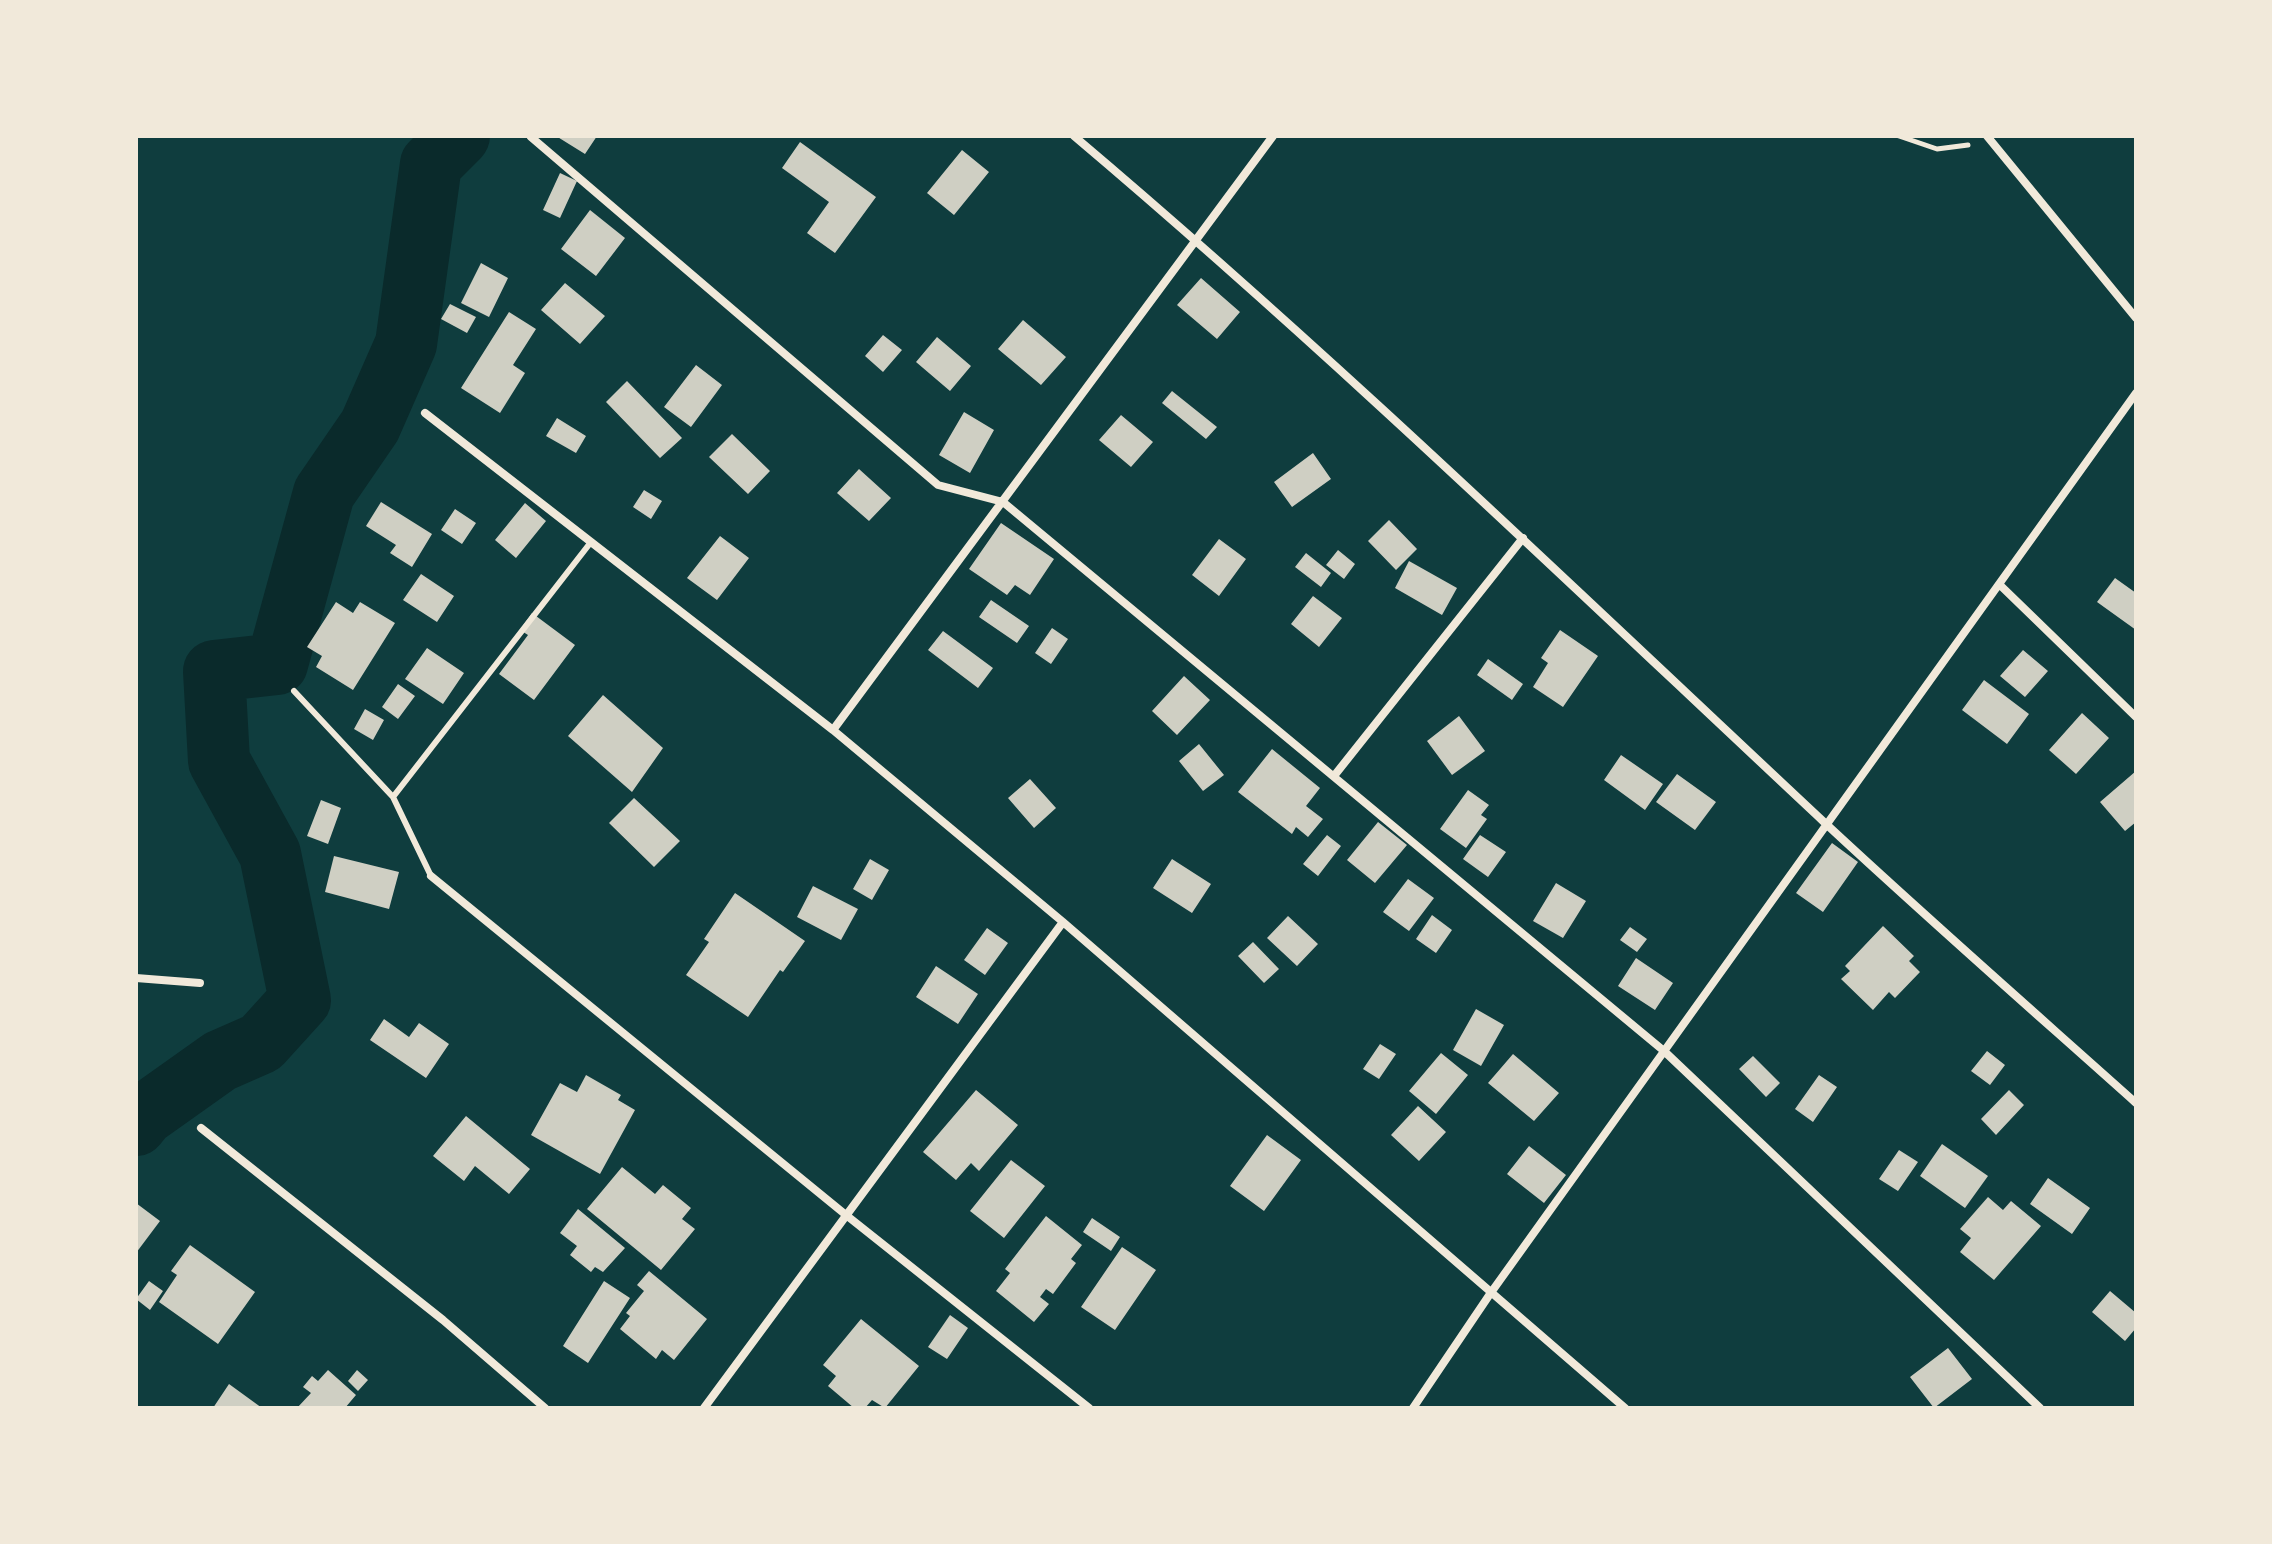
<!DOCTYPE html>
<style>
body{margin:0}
#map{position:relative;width:2272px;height:1544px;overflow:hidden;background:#0f3d3e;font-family:Montserrat,sans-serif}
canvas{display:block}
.frame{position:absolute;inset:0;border:138px solid #f1e9da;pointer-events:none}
</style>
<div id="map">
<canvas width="2272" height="1544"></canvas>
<div class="frame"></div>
</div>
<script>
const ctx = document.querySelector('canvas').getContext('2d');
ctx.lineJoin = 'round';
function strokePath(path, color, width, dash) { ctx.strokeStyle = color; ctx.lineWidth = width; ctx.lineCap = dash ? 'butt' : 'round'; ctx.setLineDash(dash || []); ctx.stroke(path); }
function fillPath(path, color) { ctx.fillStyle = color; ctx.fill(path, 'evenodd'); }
strokePath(new Path2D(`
 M136,1125L144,1115L220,1061L261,1043L300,1000L270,854L219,761L214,671L277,664L324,493L370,426L406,344L431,164L459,136`), '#0a2a2b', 62);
fillPath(new Path2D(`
 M556,136H597L585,154Z
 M800,142L876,197L835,253L807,233L829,202L782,168Z
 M962,150L989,172L954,215L927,193Z
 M560,173L577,181L560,218L543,210Z
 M590,210L625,238L596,276L561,249Z
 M481,263L508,278L489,317L461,303Z
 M1201,278L1240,312L1217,339L1177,305Z
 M565,283L605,316L580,344L541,310Z
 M450,304L476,317L467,333L441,319Z
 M509,312L536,329L513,365L525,373L500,413L461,388Z
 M1023,320L1066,357L1041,385L998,349Z
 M883,335L902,350L883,372L865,356Z
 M937,337L971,366L950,391L916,362Z
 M696,365L722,385L691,427L664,407Z
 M627,381L682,438L660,458L606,402Z
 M1172,391L1217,427L1206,439L1162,403Z
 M964,412L994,430L970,473L939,455Z
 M1121,415L1153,442L1131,467L1099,440Z
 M557,418L586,436L576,453L546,436Z
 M732,434L770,471L748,494L709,457Z
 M1313,453L1331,479L1292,507L1274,482Z
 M859,469L891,498L869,521L837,493Z
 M644,490L662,501L651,519L633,507Z
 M381,502L432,534L412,567L390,553L396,545L366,526Z
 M525,503L546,521L516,558L495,540Z
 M455,509L476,523L462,544L441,530Z
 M1389,520L1417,549L1396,570L1368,541Z
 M1001,523L1054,559L1030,595L1015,585L1007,595L969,569Z
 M720,536L749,558L717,600L687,578Z
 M1219,539L1246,559L1219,596L1192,575Z
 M1338,550L1355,564L1344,579L1326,565Z
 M1306,553L1331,573L1321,587L1295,567Z
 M1409,561L1457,588L1442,615L1395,588Z
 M421,574L454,596L437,622L403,600Z
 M2115,578L2136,593V630L2097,602Z
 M1313,596L1342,618L1319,647L1291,624Z
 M991,600L1029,626L1017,643L979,617Z
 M336,602L353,613L360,602L395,623L353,690L316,667L322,656L307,647Z
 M532,613L575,645L534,700L499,674L528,635L520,630Z
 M1052,628L1068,639L1051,664L1035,653Z
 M1560,630L1598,656L1563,707L1533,687L1548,663L1541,658Z
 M943,631L993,668L978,688L928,650Z
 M427,648L464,673L443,704L405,679Z
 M2023,650L2048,671L2025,697L2000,676Z
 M1488,659L1523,684L1512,700L1477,675Z
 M1184,676L1210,700L1177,735L1152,711Z
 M1984,680L2029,714L2007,744L1962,710Z
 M398,684L415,696L398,719L382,707Z
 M603,695L663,748L632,792L568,736Z
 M365,709L384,720L373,740L354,729Z
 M2082,713L2109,738L2076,774L2049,750Z
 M1459,716L1485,751L1452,775L1427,741Z
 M1199,744L1224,775L1203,791L1179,761Z
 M1272,749L1320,788L1306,806L1323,819L1308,837L1296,827L1292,834L1238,792Z
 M1621,755L1663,784L1645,810L1604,780Z
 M2136,771V822L2125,831L2100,802Z
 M1677,774L1716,802L1695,830L1656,802Z
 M1030,779L1056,808L1034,828L1008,798Z
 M1468,790L1489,805L1481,815L1487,819L1466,848L1440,829Z
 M634,798L680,841L654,867L609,823Z
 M321,800L341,808L328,844L307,836Z
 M1378,822L1407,845L1375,883L1347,860Z
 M1327,835L1341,846L1318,876L1303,864Z
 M1480,835L1506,852L1488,877L1463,859Z
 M1832,843L1858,862L1823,912L1796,893Z
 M334,856L399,872L389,909L325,892Z
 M870,859L889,870L872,900L853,889Z
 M1172,859L1211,884L1192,913L1153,888Z
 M1408,879L1434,898L1409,931L1383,912Z
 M1556,883L1586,901L1563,938L1533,921Z
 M813,886L858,909L841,940L797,917Z
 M735,893L805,941L783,972L780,970L748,1017L686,975L709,942L704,939Z
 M1432,915L1452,930L1436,953L1416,939Z
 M1288,916L1318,944L1297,966L1267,938Z
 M1883,926L1914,956L1909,961L1920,972L1895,998L1889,992L1873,1010L1841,979L1850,971L1845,966Z
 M1630,927L1647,939L1637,952L1620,940Z
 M987,928L1008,943L985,975L964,960Z
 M1253,942L1279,969L1264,983L1238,956Z
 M1636,958L1673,983L1655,1010L1618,986Z
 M936,966L978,994L958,1024L916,997Z
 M1476,1009L1504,1025L1481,1066L1453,1050Z
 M384,1019L409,1037L419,1023L449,1044L426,1078L370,1040Z
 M1380,1044L1396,1054L1379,1079L1363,1069Z
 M1987,1051L2005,1065L1990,1085L1971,1071Z
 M1441,1053L1468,1075L1436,1114L1409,1091Z
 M1513,1054L1559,1093L1534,1121L1488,1083Z
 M1753,1056L1780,1083L1766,1097L1739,1069Z
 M586,1075L621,1095L618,1100L635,1110L600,1174L531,1135L560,1083L577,1092Z
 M1819,1075L1837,1087L1813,1122L1795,1109Z
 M976,1090L1018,1125L979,1171L971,1163L956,1180L923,1152Z
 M2009,1090L2024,1105L1996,1135L1981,1119Z
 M1418,1106L1446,1132L1419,1161L1391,1135Z
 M466,1116L530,1169L509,1194L475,1166L464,1181L433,1156Z
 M1267,1135L1301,1160L1264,1211L1230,1186Z
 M1942,1144L1988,1176L1965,1208L1920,1176Z
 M1529,1146L1566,1175L1544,1203L1507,1174Z
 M1899,1150L1918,1162L1898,1191L1879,1179Z
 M1011,1160L1045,1186L1004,1238L970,1211Z
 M622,1167L655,1194L663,1185L691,1208L682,1219L695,1229L661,1270L587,1209Z
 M2048,1178L2090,1208L2072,1234L2030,1204Z
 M1988,1197L2003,1210L2011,1201L2041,1226L1994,1280L1960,1252L1971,1238L1960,1229Z
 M136,1203L160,1221L136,1253Z
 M578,1209L625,1248L603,1272L595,1267L591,1272L570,1255L577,1246L560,1233Z
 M1046,1216L1082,1245L1071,1259L1076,1263L1053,1294L1046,1289L1040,1297L1049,1304L1034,1322L996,1291L1010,1273L1005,1269Z
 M1092,1218L1120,1237L1111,1251L1083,1232Z
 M190,1245L255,1292L218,1344L159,1302L177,1275L171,1271Z
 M1122,1247L1156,1270L1115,1330L1081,1307Z
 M649,1271L707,1319L674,1360L662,1350L656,1359L620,1329L630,1316L626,1313L644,1291L637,1285Z
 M149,1281L163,1291L150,1310L136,1299Z
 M604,1281L630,1298L588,1363L563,1346Z
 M2110,1291L2136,1313V1328L2125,1341L2092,1312Z
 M950,1315L968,1328L947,1359L928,1347Z
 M861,1319L919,1366L885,1408L872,1400L865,1408H854L828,1386L836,1376L823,1365Z
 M1948,1348L1972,1379L1934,1408L1910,1377Z
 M328,1370L356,1395L345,1408H297L311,1393L303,1387L312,1376L318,1381Z
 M357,1370L368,1380L358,1391L348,1381Z
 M229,1384L262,1408H213Z`), '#cfcfc3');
strokePath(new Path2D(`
 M1899,136L1937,149L1968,145`), '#f1e9da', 5);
strokePath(new Path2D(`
 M294,691L393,797
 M431,876L393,797L591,542`), '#f1e9da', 6);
strokePath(new Path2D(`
 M1074,136C1333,355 1577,591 1825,823C1927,918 2032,1010 2136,1103
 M1987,136L2136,318
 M531,137L938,485L1003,502L1664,1051L2040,1408
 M425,413L833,730L1063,922L1625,1408
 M2001,586L2136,717
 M833,730L1273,136
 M1334,776L1523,538
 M431,876L846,1215L1089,1408
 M136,978L200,983
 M201,1128L443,1320L545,1408
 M704,1408L1063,922
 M1413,1408L1490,1294L2136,393`), '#f1e9da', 8);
</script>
